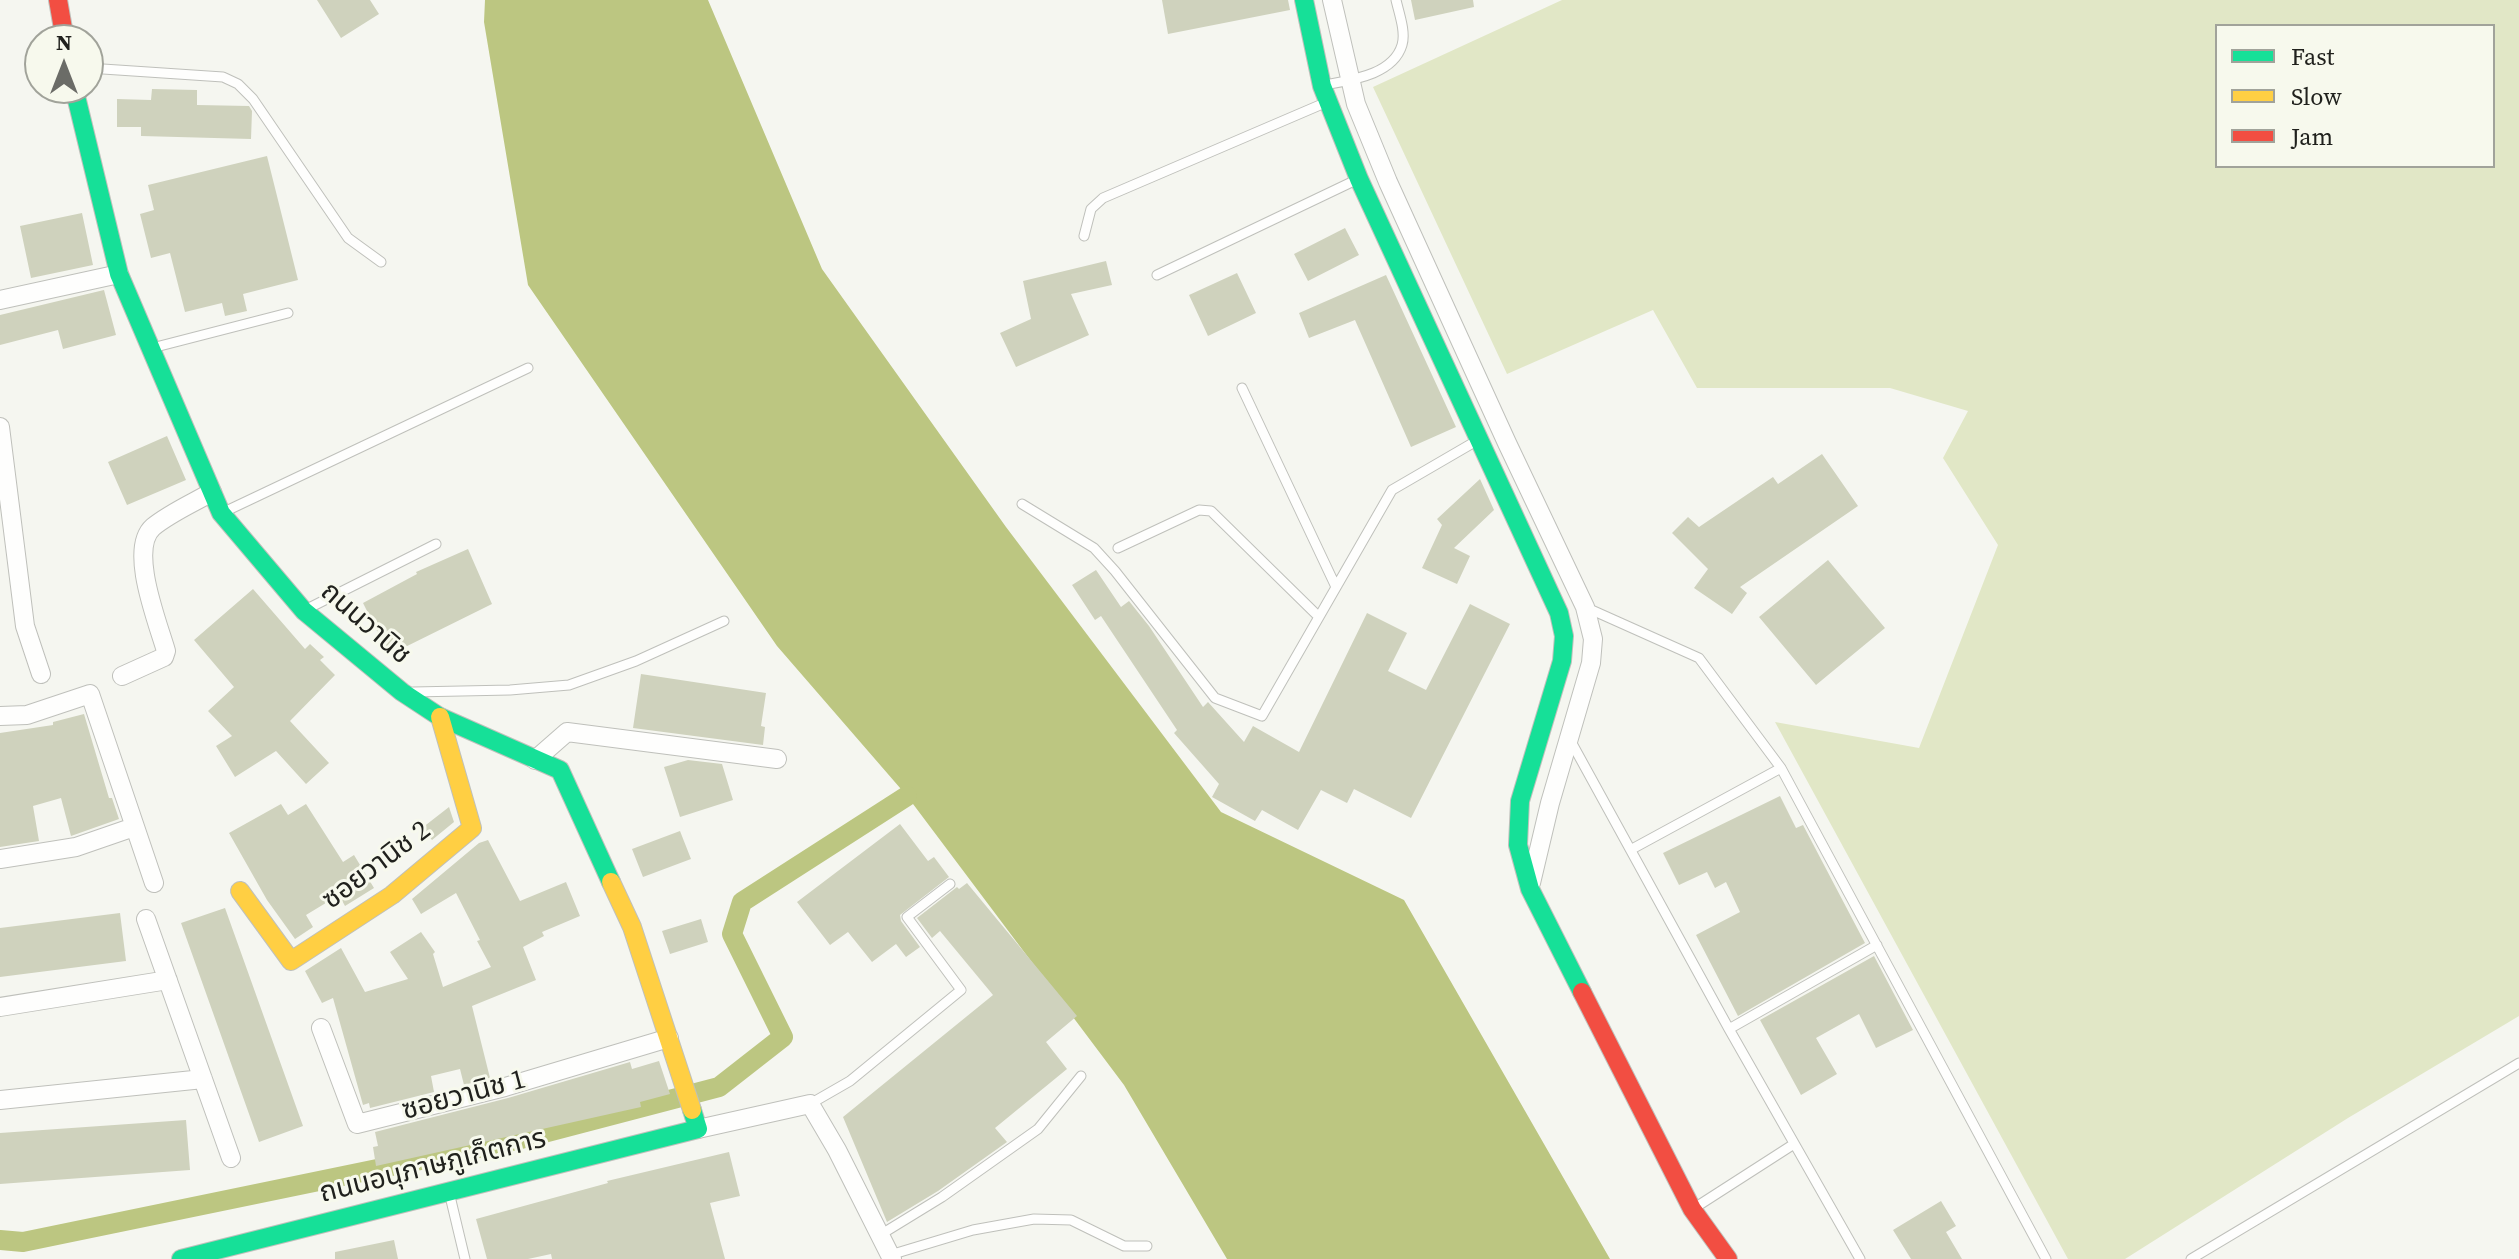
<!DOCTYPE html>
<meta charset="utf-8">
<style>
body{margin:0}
#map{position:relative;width:2519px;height:1259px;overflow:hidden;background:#f5f6f0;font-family:"Source Serif 4",serif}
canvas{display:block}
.legend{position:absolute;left:2215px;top:24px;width:280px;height:144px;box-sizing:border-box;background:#f7f9ed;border:2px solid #a1a39a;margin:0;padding:10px 14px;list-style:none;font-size:24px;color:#20211d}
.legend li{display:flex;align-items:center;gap:16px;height:40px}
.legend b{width:40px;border:2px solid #a1a39a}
.north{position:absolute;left:24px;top:24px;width:80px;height:80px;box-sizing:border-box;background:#f7f9ed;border:2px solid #a1a39a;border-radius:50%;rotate:0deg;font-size:22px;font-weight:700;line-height:32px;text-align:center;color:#20211d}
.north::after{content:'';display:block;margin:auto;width:28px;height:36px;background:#6b6c67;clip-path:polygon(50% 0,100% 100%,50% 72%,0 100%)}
</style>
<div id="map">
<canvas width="2519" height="1259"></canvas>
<ul class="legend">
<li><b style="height:10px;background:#16e098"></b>Fast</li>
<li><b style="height:10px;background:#ffcf43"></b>Slow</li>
<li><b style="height:10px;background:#f24e42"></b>Jam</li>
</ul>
<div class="north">N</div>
</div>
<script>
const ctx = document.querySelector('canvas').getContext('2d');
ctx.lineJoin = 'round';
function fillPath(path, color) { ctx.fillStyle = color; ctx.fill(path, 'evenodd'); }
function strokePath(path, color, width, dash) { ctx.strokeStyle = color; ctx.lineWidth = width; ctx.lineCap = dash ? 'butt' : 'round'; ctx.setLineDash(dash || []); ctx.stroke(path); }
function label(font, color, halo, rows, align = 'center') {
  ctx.font = font + ' "Source Serif 4","Noto Sans Thai",serif'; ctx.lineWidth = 6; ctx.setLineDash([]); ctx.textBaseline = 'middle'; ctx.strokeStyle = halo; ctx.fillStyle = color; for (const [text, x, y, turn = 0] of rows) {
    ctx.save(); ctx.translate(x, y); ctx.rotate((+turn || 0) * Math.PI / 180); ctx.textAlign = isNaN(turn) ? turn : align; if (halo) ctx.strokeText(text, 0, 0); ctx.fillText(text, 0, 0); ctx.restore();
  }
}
fillPath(new Path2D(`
 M1562,0H2519V1016L2348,1118L2125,1259H2068L1775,722L1919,748L1998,545L1943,458L1968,411L1890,388H1697L1653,310L1507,374L1373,87ZM2217,26H2493V166H2217Z`), '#e1e7c6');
fillPath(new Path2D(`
 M485,0H708L822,269L1006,527L1221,812L1404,900L1610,1259H1227L1124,1085L907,796L777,646L528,285L484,22Z`), '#bcc681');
strokePath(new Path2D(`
 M0,1240L23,1242L513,1141L719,1087L783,1037L732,934L742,902L907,796`), '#bcc681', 20);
fillPath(new Path2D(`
 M317,0H370L379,14L341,38Z
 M1162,0H1288L1290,10L1168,34Z
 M1411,0H1473L1474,7L1415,20Z
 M152,89L197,90V105L249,106L252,111L251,139L141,136V127H117V99L151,100Z
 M267,156L298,280L243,294L247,311L225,316L222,303L185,312L170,253L151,258L140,214L154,210L148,185Z
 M82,213L93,265L31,278L20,226Z
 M1345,228L1359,255L1308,281L1294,254Z
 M1106,261L1112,285L1071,294L1089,335L1016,367L1000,333L1031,319L1023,281Z
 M1237,273L1256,313L1208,336L1189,295Z
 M1386,275L1456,427L1411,447L1355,320L1309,338L1299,313Z
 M104,290L116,335L63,349L58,330L0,345V315Z
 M167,436L186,480L127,505L108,462Z
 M1822,454L1858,506L1740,587L1747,593L1732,614L1694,588L1708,569L1672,533L1688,517L1699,527L1773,477L1778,484Z
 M1480,479L1494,510L1454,548L1470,556L1457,584L1422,568L1442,525L1437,519Z
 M468,549L492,604L389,655L363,603L417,574L416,572Z
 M1828,560L1885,628L1816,685L1759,617Z
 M1096,570L1121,607L1129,601L1149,626L1203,707L1208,702L1244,742L1253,726L1299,752L1367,613L1407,633L1388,671L1426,690L1470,604L1510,624L1411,818L1354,789L1347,803L1321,790L1298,830L1262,810L1255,821L1212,797L1219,784L1174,733L1177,730L1101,616L1095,620L1072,585Z
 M253,589L305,649L310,644L324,657L320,660L335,675L290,721L329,763L306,784L276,751L235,777L216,746L232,736L208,711L234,687L194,640Z
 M641,674L766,693L761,726L765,727L763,745L633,728Z
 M84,714L109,798H112L119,819L71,836L61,798L33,806L39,841L0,847V733L53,725V722Z
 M688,760L722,764L733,800L680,817L664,767Z
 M1780,796L1796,828L1803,825L1865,943L1738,1016L1696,935L1740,912L1726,882L1715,888L1707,872L1679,885L1663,853Z
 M281,804L288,815L306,804L343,862L354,855L374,888L345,906L339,895L306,915L313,927L295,939L267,900L229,833Z
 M449,807L454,822L432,840L422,828Z
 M900,824L928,861L934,857L949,877L900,915L901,921L920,947L906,957L896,944L872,962L848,932L830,945L797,902Z
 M680,831L691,859L643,877L632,849Z
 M488,840L520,901L566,882L580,916L542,932L544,936L523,947L536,980L472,1006L490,1078L464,1085L460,1069L431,1076L434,1092L370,1108L369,1103L363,1105L333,998L322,1003L305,971L341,948L365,992L408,979L390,952L421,932L435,952L433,954L443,987L491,967L477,941L480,940L456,893L421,914L412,899L479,843Z
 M967,883L1077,1016L1046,1042L1067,1069L995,1128L1007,1142L938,1191L887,1222L843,1117L993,995L940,931L932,938L917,918L957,887L959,889Z
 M225,908L303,1126L259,1142L181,923Z
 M120,913L126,961L0,977V928Z
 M701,919L708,942L670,954L662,931Z
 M1874,956L1913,1030L1876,1048L1859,1014L1816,1038L1837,1074L1801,1095L1760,1020Z
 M659,1061L670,1094L640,1102L641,1107L376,1166L373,1147L378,1146L375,1132L508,1098L630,1062L632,1069Z
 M186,1120L190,1170L0,1184V1133Z
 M729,1152L740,1196L710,1203L725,1259H552L551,1254L528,1259H487L476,1219L608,1183L607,1181Z
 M1941,1201L1956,1226L1946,1232L1962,1259H1911L1893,1230Z
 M394,1240L398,1259H335V1252Z`), '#cfd2bd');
const lane = new Path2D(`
 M88,68L223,77L238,84L253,99L348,238L381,262
 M1325,85C1351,80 1393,75 1402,45C1406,32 1399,13 1396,0
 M1084,236L1091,209L1103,198L1327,102
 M1157,275L1356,180
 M152,348L288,313
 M1242,388L1336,587
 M1022,504L1094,548L1115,571L1215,698L1262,716L1392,490L1478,440
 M224,512L528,368
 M1118,548L1199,510L1211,511L1319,617
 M1585,607L1699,658L1781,768L2046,1259
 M307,609L436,544
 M413,692L510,690L569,685L636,661L724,621
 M1569,738L1729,1029L1860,1259
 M1632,849L1781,768
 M1729,1029L1877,945
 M810,1104L850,1081L961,990L907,917L950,884
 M449,1192L465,1259
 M1696,1207L1794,1144
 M880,1235L942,1197L1038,1129L1081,1076
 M890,1255L973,1230L1034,1219L1071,1220L1124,1246H1147
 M2191,1259L2519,1063`);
const street = new Path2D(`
 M1332,0L1356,104L1388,182L1507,443L1585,607L1593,639L1591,663L1550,803L1531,883
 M0,300L119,274
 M0,427L25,626L41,674
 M122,676L164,657L166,651C158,623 128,549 153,527C170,513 193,503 212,492
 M0,716L27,715L90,694L154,883
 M535,760L567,732L777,759
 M0,859L76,847L134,827
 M146,919L231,1158
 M0,1007L168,980
 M321,1028L357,1124L505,1087L669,1038
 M0,1100L203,1079
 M698,1129L810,1104L837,1150L892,1259`);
const fast = new Path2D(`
 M1304,0L1322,86L1359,179L1559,613L1564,636L1562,661L1520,801L1518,845L1530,889L1582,992
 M74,88L119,274L221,513L304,611L402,692L440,717L560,770L611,882
 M181,1259L698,1129L692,1110`);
const slow = new Path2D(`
 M611,882L632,927L692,1110
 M240,891L291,961L392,895L472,828L440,717`);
const jam = new Path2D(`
 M58,0L65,40
 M1582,992L1692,1209L1728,1259`);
strokePath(lane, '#bfc0bb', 11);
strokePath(street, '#bfc0bb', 20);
strokePath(fast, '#bfc0bb', 20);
strokePath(slow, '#bfc0bb', 20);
strokePath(jam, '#bfc0bb', 20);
strokePath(lane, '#fefefd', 9);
strokePath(street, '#fefefd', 18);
strokePath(fast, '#16e098', 18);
strokePath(slow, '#ffcf43', 18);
strokePath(jam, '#f24e42', 18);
label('28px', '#20211d', '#f7f9ed', [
 ["ถนนวานิช",365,624,41],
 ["ซอยวานิช 2",377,866,-37],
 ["ซอยวานิช 1",464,1096,-15],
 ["ถนนอนุภาษภูเก็ตการ",433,1167,-14]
]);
</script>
